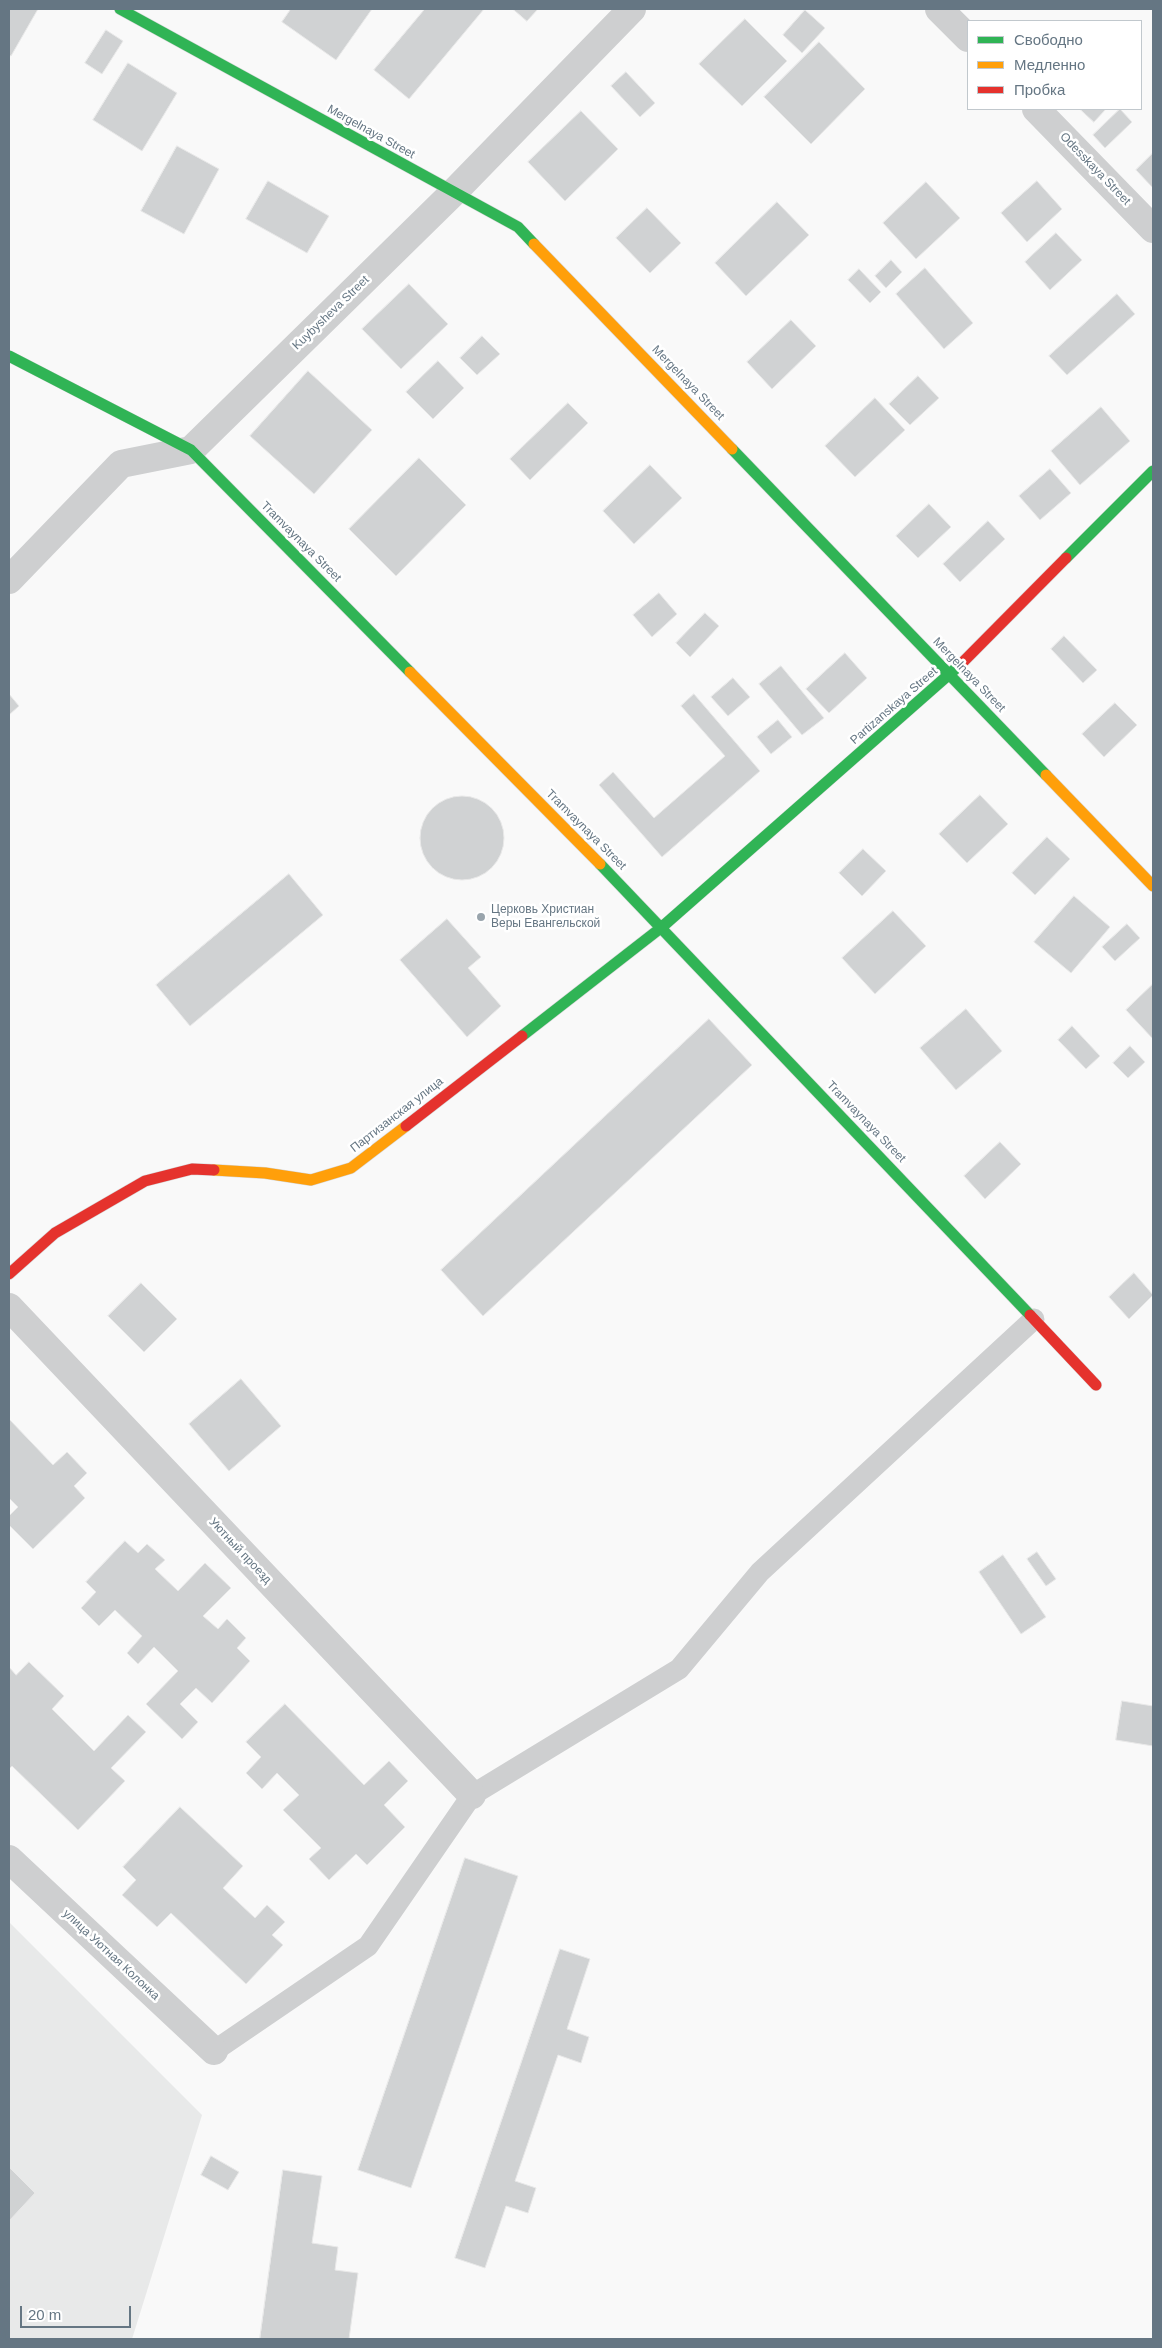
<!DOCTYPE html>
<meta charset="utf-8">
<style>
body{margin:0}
#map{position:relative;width:1162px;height:2348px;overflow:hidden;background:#f9f9f9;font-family:Helvetica,sans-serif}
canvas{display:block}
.frame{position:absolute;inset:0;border:10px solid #657683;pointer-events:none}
.legend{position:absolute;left:967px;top:20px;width:175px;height:90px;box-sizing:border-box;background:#fff;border:1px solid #c1c8cd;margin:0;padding:6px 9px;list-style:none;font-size:15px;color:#657683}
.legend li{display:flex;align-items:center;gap:10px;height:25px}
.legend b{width:25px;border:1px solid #c1c8cd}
.scale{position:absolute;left:20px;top:2306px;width:111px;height:22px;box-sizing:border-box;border:2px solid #657683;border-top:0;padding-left:6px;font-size:15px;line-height:18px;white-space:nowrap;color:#657683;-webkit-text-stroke:4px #fff;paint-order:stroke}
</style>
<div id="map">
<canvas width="1162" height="2348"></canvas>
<div class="frame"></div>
<ul class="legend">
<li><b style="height:6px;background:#30b455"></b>Свободно</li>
<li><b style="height:6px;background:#ff9f0a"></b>Медленно</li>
<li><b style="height:6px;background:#e5322d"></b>Пробка</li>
</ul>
<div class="scale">20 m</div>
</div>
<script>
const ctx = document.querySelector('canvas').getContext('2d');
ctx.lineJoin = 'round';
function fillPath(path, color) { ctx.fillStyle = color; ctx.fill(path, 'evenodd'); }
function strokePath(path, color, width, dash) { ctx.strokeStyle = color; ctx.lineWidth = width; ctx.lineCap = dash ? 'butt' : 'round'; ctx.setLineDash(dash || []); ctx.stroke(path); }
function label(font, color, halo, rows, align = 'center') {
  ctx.font = font + ' Helvetica,sans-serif'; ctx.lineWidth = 5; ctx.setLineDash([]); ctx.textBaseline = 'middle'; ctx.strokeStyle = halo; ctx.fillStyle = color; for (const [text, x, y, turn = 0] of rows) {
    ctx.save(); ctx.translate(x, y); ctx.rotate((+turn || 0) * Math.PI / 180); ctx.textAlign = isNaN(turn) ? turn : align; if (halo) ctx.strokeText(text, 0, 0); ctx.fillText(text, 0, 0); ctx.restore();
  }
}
fillPath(new Path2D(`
 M9,1922L202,2115L132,2339H9Z`), '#e8e9e9');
const building = new Path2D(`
 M9,9H38L11,56L9,55Z
 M291,9H372L336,60L282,22Z
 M425,9H484L409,99L374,70Z
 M513,9H538L527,21Z
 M805,10L825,28L802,53L783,35Z
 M745,19L787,61L742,106L699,64Z
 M106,30L123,41L102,74L85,63Z
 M819,42L865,89L811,144L764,97Z
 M128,63L177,93L142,151L93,120Z
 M626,72L655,103L640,117L611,86Z
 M1080,109H1106L1094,122Z
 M1120,109L1132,122L1105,148L1093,135Z
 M581,111L618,149L565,201L528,162Z
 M177,146L219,169L184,234L141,211Z
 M1153,153V188L1136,170Z
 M268,181L329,216L307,253L246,219Z
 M1037,181L1062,209L1027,242L1001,213Z
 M926,182L960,218L916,259L883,223Z
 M777,202L809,235L746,296L715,263Z
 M647,208L681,243L650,273L616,238Z
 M1056,233L1082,260L1050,290L1025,262Z
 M891,260L902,272L886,288L875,276Z
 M925,268L973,323L944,349L896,294Z
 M859,269L881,292L870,303L848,280Z
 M409,284L448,324L401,369L362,329Z
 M1117,294L1135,314L1067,375L1049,356Z
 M791,320L816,346L772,389L747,362Z
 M482,336L500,354L477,375L460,358Z
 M438,361L464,388L433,419L406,392Z
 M308,371L372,430L314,494L250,436Z
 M918,376L939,398L910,425L889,404Z
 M875,398L905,430L855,477L825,446Z
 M568,403L588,423L530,480L510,459Z
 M1101,407L1130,441L1080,485L1051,451Z
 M419,458L466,505L396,576L349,529Z
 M650,465L682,498L634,544L603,511Z
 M1050,469L1071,493L1040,520L1019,496Z
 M929,504L951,527L918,558L896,536Z
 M988,521L1005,539L960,582L943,564Z
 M659,593L677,614L652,637L633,615Z
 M705,613L719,626L690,657L676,643Z
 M1064,636L1097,670L1083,683L1051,649Z
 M845,653L867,678L829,713L806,689Z
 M781,666L824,718L802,735L759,684Z
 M733,678L750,697L728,716L711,697Z
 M9,694L19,706L9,715Z
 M694,694L760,771L662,857L599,785L613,772L654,818L725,756L681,706Z
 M1115,703L1137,725L1104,757L1082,734Z
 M778,720L792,737L771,754L757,737Z
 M980,795L1008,824L967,863L939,834Z
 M420 838a42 42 0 1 1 84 0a42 42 0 1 1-84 0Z
 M1047,837L1070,859L1035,895L1012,873Z
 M863,849L886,871L862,896L839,873Z
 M289,874L323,915L190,1026L156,985Z
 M1074,896L1110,927L1071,973L1034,942Z
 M893,911L926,946L875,994L842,958Z
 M447,919L481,957L468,968L501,1006L467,1037L400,960Z
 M1127,924L1140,938L1115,961L1102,947Z
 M1153,984V1039L1126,1010Z
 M966,1009L1002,1051L956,1090L920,1048Z
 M709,1019L752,1065L483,1316L441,1270Z
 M1072,1026L1100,1056L1086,1069L1058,1040Z
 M1130,1046L1145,1062L1128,1078L1113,1063Z
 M1000,1142L1021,1164L985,1199L964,1176Z
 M1134,1273L1153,1295L1129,1319L1109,1297Z
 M141,1283L177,1319L144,1352L108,1316Z
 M241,1379L281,1426L229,1471L189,1424Z
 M9,1419L53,1465L67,1452L87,1473L74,1486L85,1498L33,1549L9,1525V1516L18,1507L9,1498Z
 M125,1541L138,1553L147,1544L165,1560L155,1569L178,1591L205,1563L231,1588L203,1616L218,1629L227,1619L246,1638L237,1648L250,1661L212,1703L196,1688L180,1704L198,1722L182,1739L146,1704L178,1671L154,1647L138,1664L127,1653L142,1636L115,1610L99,1626L81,1608L96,1592L86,1582Z
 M1037,1552L1056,1579L1046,1586L1027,1559Z
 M1003,1555L1046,1617L1021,1634L979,1572Z
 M29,1662L64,1696L52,1709L94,1751L128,1715L146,1732L111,1768L125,1781L78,1830L12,1766L9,1769V1667L16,1675Z
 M1122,1701L1153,1706V1746L1116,1740Z
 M285,1704L364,1785L389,1761L408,1781L384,1805L405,1827L367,1865L356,1854L329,1880L309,1859L321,1848L283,1810L299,1795L277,1773L262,1789L246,1773L261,1757L246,1742Z
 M180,1807L243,1866L223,1888L255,1918L267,1905L285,1922L272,1935L283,1945L246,1984L171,1913L157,1927L122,1895L136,1880L123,1867Z
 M465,1858L518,1876L411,2188L358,2170Z
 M560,1949L590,1959L567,2029L589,2037L581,2063L558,2055L515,2181L536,2188L528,2213L506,2206L485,2268L455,2258Z
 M211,2156L239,2172L228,2190L201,2175Z
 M9,2167L35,2193L9,2221Z
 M283,2170L322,2176L312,2243L338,2247L335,2270L358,2273L349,2339H260Z`);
fillPath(building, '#d0d2d3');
strokePath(building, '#e8e8e8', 1);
const fast = new Path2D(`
 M120,9L518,227L534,244
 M9,356L191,450L410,672
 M732,449L1046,775
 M1066,558L1153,471
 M600,864L1030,1315
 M522,1036L662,927L962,663`);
const slow = new Path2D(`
 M534,244L732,449
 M410,672L600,864
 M1046,775L1153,886
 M214,1170L265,1173L311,1180L351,1168L406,1126`);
const jam = new Path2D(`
 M962,663L1066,558
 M406,1126L522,1036
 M9,1274L55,1233L145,1181L192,1169L214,1170
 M1030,1315L1096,1385`);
strokePath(fast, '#d5d6d7', 12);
strokePath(slow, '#d5d6d7', 12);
strokePath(jam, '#d5d6d7', 12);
strokePath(new Path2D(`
 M214,2051L368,1946L472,1795L679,1669L760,1572L1034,1319`), '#cecfd0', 21);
strokePath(new Path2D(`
 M939,9L968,38
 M1036,109L1153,229
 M9,580L121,464L191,450L453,193L632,9
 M9,1307L472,1795
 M9,1859L214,2051`), '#cecfd0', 28);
strokePath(fast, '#30b455', 11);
strokePath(slow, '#ff9f0a', 11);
strokePath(jam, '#e5322d', 11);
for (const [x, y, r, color] of [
 [481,917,5,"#99a4ac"]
]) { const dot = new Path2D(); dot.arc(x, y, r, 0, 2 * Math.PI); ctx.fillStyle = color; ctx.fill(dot); strokePath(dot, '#fff', 2); }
label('12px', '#657683', '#fff', [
 ["Mergelnaya Street",371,132,29],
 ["Odesskaya Street",1095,169,46],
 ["Kuybysheva Street",331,313,-44],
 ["Mergelnaya Street",688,383,46],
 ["Tramvaynaya Street",301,542,45],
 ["Mergelnaya Street",969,675,46],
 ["Partizanskaya Street",894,706,-41],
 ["Tramvaynaya Street",586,830,45],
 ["Партизанская улица",397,1115,-38],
 ["Tramvaynaya Street",866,1122,46],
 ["Уютный проезд",240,1551,47],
 ["улица Уютная Колонка",111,1955,43]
]);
label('12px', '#657683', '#fff', [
 ["Церковь Христиан",491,910],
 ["Веры Евангельской",491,924]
], 'left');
</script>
